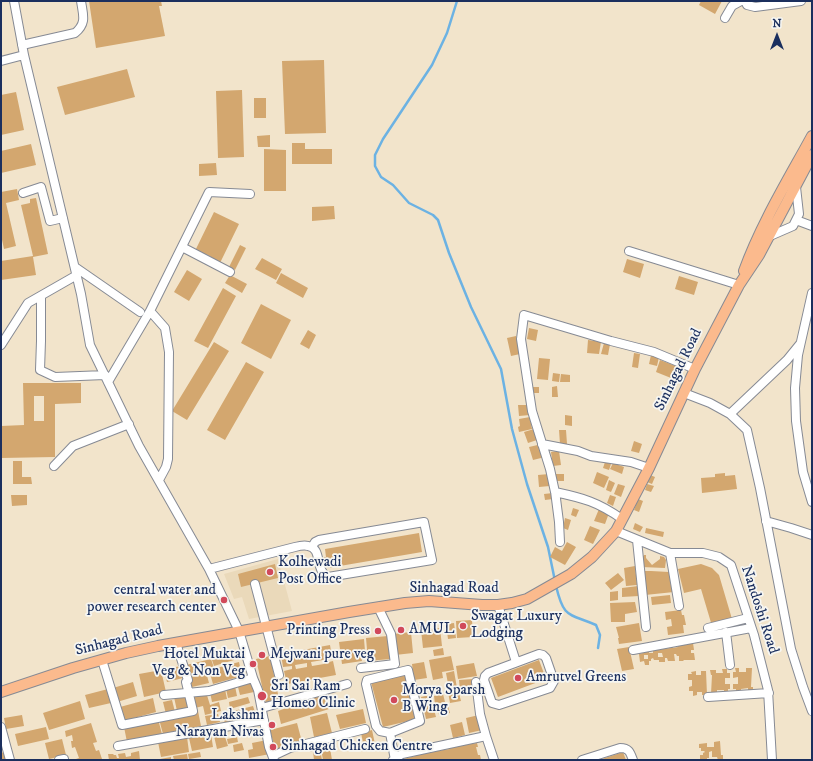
<!DOCTYPE html>
<style>
body{margin:0}
#map{position:relative;width:813px;height:761px;overflow:hidden;background:#f2e4cb;font-family:"IM FELL DW Pica",serif}
canvas{display:block}
.frame{position:absolute;inset:0;border:2px solid #1b2f5e;pointer-events:none}
.north{position:absolute;left:757px;top:16px;width:40px;height:40px;-webkit-text-stroke:3px #f6f6f2;paint-order:stroke;rotate:0deg;font-size:11px;font-weight:700;line-height:16px;text-align:center;color:#1b2f5e}
.north::after{content:'';display:block;margin:auto;width:14px;height:18px;background:#1b2f5e;clip-path:polygon(50% 0,100% 100%,50% 72%,0 100%)}
</style>
<div id="map">
<canvas width="813" height="761"></canvas>
<div class="frame"></div>
<div class="north">N</div>
</div>
<script>
const ctx = document.querySelector('canvas').getContext('2d');
ctx.lineJoin = 'round';
function fillPath(path, color) { ctx.fillStyle = color; ctx.fill(path, 'evenodd'); }
function strokePath(path, color, width, dash) { ctx.strokeStyle = color; ctx.lineWidth = width; ctx.lineCap = dash ? 'butt' : 'round'; ctx.setLineDash(dash || []); ctx.stroke(path); }
function label(font, color, halo, rows, align = 'center') {
  ctx.font = font + ' "IM FELL DW Pica",serif'; ctx.lineWidth = 3.5; ctx.setLineDash([]); ctx.textBaseline = 'middle'; ctx.strokeStyle = halo; ctx.fillStyle = color; for (const [text, x, y, turn = 0] of rows) {
    ctx.save(); ctx.translate(x, y); ctx.rotate((+turn || 0) * Math.PI / 180); ctx.textAlign = isNaN(turn) ? turn : align; if (halo) ctx.strokeText(text, 0, 0); ctx.fillText(text, 0, 0); ctx.restore();
  }
}
fillPath(new Path2D(`
 M278,559L292,611L249,619L242,597L234,599L224,574Z`), '#ead9ba');
strokePath(new Path2D(`
 M457,1L447,33L432,65L383,139L375,155V166L381,177L393,185L409,203L433,215L438,220L449,253L471,307L501,369L512,429L527,484L548,547L555,581
 M556,586C564,619 568,613 596,625L600,635L598,648`), '#6cb2e3', 2.5);
fillPath(new Path2D(`
 M89,1H161L162,6H159L165,36L96,48Z
 M701,1H722L715,14L699,5Z
 M324,60L326,133L285,134L282,61Z
 M127,69L135,97L65,115L57,87Z
 M242,90L244,157L218,158L216,91Z
 M16,92L24,130L1,135V95Z
 M254,98H266V118H254Z
 M270,135V147H258L257,136Z
 M292,143H305V149H332V164H292Z
 M31,144L36,165L1,173V151Z
 M264,149L286,150V191H264Z
 M216,163L217,175L199,176V164Z
 M17,189L19,200L6,203L16,246L4,249L1,235V192Z
 M36,198L48,254L33,257L36,275L1,280V261L33,256L21,205L30,203V199Z
 M334,206L335,219L312,221V207Z
 M214,212L239,224L220,263L208,255L195,251Z
 M240,245L246,248L235,270L229,267Z
 M262,258L282,269L276,280L255,269Z
 M627,259L644,264L640,278L623,272Z
 M187,270L202,279L189,301L174,292Z
 M281,273L308,288L303,298L276,283Z
 M230,275L247,284L242,293L225,283Z
 M679,276L698,282L694,295L675,289Z
 M223,288L236,296L208,348L194,341Z
 M261,304L291,320L271,359L241,343Z
 M529,328L538,330L536,341L527,339Z
 M308,330L316,335L309,349L300,344Z
 M516,336L520,354L511,356L507,338Z
 M588,340L601,342L599,354L587,353Z
 M214,342L229,351L187,420L172,411Z
 M604,343L610,344L608,355L601,354Z
 M634,353L640,354L638,368L632,367Z
 M651,355L659,357L657,366L649,364Z
 M539,358L550,359L548,380L537,379Z
 M660,360L676,366L671,378L656,372Z
 M246,362L264,372L225,440L207,430Z
 M553,373L560,374L559,382L552,381Z
 M561,374L570,375V382H560Z
 M23,383H81V403L55,404V457L1,458V426L24,425ZM34,396H44V421H34Z
 M557,386L558,397H552V387Z
 M532,387H539V393H533Z
 M518,405H530V415L519,416Z
 M565,415L572,416V426L565,425Z
 M530,417L532,429L519,432L518,427L520,426L519,419Z
 M534,429L537,440L528,443L524,432Z
 M559,430H566L567,444H560Z
 M634,441L642,444L639,453L631,451Z
 M542,444L545,457L533,460L529,447Z
 M559,451L561,465L553,466L551,452Z
 M13,461H22V477H31L32,484H13Z
 M605,462L611,464L609,470L603,468Z
 M613,463L624,467L622,474L610,469Z
 M597,472L609,477L604,488L593,483Z
 M725,473V476L735,475L737,489L702,493L701,478L715,477V474Z
 M549,474L550,486L539,487L538,475Z
 M556,474H564V481H556Z
 M650,475L655,477L652,484L647,482Z
 M609,480L615,483L611,492L606,490Z
 M618,484L625,486L621,497L614,494Z
 M647,484L654,486L651,492L645,490Z
 M553,493V499L545,500L544,494Z
 M11,495H27V505L12,506Z
 M610,495L616,497L613,506L607,503Z
 M638,499L643,501L639,512L634,510Z
 M573,508L579,510L576,517L571,515Z
 M599,509L609,513L605,524L594,521Z
 M565,518L571,520L568,530L563,528Z
 M635,523L643,527L640,532L633,529Z
 M590,526L600,530L593,544L584,540Z
 M646,528L664,532L663,537L645,533Z
 M419,533L422,552L328,568L327,561L322,562L321,558L326,557L325,549Z
 M567,542L576,547L565,565L550,557L555,547L562,551Z
 M644,555H646V558L652,565L660,559V556L664,557L666,560L665,568L641,567V559Z
 M275,564L278,578L241,587L238,574Z
 M701,564L712,568L719,575L732,619L712,626L701,589L684,593L678,569Z
 M635,566L637,585L626,586L624,568Z
 M642,571H651L669,572L671,586H673L674,592L645,595Z
 M618,573L624,580L611,590L605,583Z
 M638,586L639,596L622,597V588Z
 M618,591V600L610,601V592Z
 M670,595L671,603L652,605L651,597Z
 M635,602L637,612L625,614V622H611L610,603Z
 M681,610L682,615H684L686,625H683L684,633L668,635L667,627L672,626L671,619L666,620L665,612Z
 M472,620L473,637L457,638L456,621Z
 M454,623L456,638L448,639L446,624Z
 M639,623L642,641L619,644L618,638H619L616,627Z
 M440,628L442,646L423,648L421,630Z
 M411,632L413,653L395,655L393,634Z
 M388,636L390,659L368,661L366,638Z
 M364,639L365,651H360L362,661L342,664L339,642Z
 M693,643L694,650H691V653H694L695,660H683L684,661H679V656H677L676,654H674L675,661H668L667,658H665V662H659V660H654L653,658L651,659V661H649V665H645L644,661L640,662L639,654L643,653V650H647V652L649,651V653H653V650L661,647L662,649L671,648L670,645L672,644L673,648L678,647L677,644L680,645ZM658,653H662L663,657H658ZM644,655H648V659H644Z
 M330,645L332,657L328,658L329,662L333,661L336,675L287,684L284,671L292,669V666L283,667L281,654ZM323,660L324,664L312,666L311,662ZM307,663V667L296,669L295,665Z
 M629,647L634,669L622,671L617,649Z
 M443,648L444,655L434,656L433,650Z
 M233,654L234,660L214,666L212,660Z
 M270,656L279,699L266,704L256,659Z
 M451,656L454,670L442,672L443,678L433,680L429,660Z
 M211,659L214,668L189,674L186,665Z
 M539,660L546,679L498,697L491,678Z
 M239,662L242,676L213,684L209,670Z
 M424,662L427,678L414,680L412,664Z
 M474,663L477,676L458,679L456,666Z
 M180,666L183,678L167,682L164,670Z
 M735,668H739V672H746V668H752L751,687H753V692H748V688L741,689V692H736V689H733V684H738V677L733,678V672H736Z
 M722,669H727V673H730V678H725V684H730V689H728V693H724V690H717V694H711L712,675H711L710,670H716V673H723Z
 M161,670L166,692L144,697L139,674Z
 M454,671L457,688L449,689L446,673Z
 M696,671V675H701V671H706L707,695H702V692H697V695L693,696V691H689V687L692,686V680H688V674H692L691,672Z
 M206,672L209,683L192,687L189,677Z
 M405,673L417,719L383,727L371,682Z
 M473,679L474,690L460,691L459,680Z
 M251,680L254,692L240,695L237,683Z
 M133,682L137,696L117,702L113,688Z
 M235,686L237,696L228,698L226,689Z
 M108,689L111,703L89,708L85,695Z
 M225,689L227,699L212,702L210,692Z
 M458,689L461,701L450,703L448,692Z
 M206,692L210,705L219,702L221,711L205,715L203,706L195,708L192,695Z
 M443,694L445,702L435,704L434,696Z
 M187,695L189,709L177,711L174,697Z
 M323,695L329,709L281,724L278,711Z
 M430,695L436,717L426,719L421,697Z
 M248,697L250,703L230,709L229,702Z
 M153,698L156,712L123,721L120,707Z
 M172,700L175,712L166,714L163,702Z
 M80,701L85,719L49,730L43,713Z
 M447,703L450,713L439,715L437,706Z
 M253,706L256,715L225,723L222,714Z
 M363,709L366,723L340,729L336,715Z
 M198,711L201,726L163,734L159,719Z
 M327,713L332,733L314,737L310,717Z
 M218,714L220,722L207,725L205,716Z
 M22,715L24,726L6,729L4,718Z
 M479,715L482,730L469,733L466,718Z
 M158,719L162,734L127,742L124,727Z
 M273,722L274,727L270,729L269,723Z
 M462,722L465,735L453,738L450,725Z
 M91,723L97,742L93,743L96,751L99,750L102,759L99,760H76V759L79,758L75,747L72,748L71,741H73L72,735L66,737L65,731Z
 M297,723L302,742L275,749L270,730Z
 M249,725L250,732L234,734L233,728Z
 M46,727L49,739L18,746L15,734Z
 M372,730L375,744L364,747L361,733Z
 M211,734L213,747L192,751L189,738Z
 M224,734L228,746L217,749L214,736Z
 M187,737L189,752L161,757L158,742Z
 M237,737L238,742L228,744L227,739Z
 M62,739L66,755L49,759L45,743Z
 M267,740L270,754L249,758L248,750L253,749L252,743Z
 M720,741L721,755H723V760H718L717,757H712V751L709,752V758H707V760H700V755H703V753L705,752L704,751H701V748H699V744L707,743V747H714V742Z
 M329,742L332,760H323L320,743Z
 M242,743L244,750L234,752L233,745Z
 M464,743V745L477,743L478,747H476L478,755H480L481,760H403V759L415,756V754L450,749V746Z
 M319,744L322,760H314L313,751L310,752L309,746Z
 M139,751L140,760H109L108,754H113L114,755H116L117,758H119L118,754L125,753L126,757L131,756V753Z
 M4,752L6,760H1V753Z
 M200,752L201,757L189,759L188,754Z
 M623,752L626,760H599Z
 M187,754L188,760H174L173,756Z
 M171,757V760H160V759Z`), '#d3a76f');
const minor = new Path2D(`
 M14,1L24,55L81,294L90,345L139,446L209,569L239,631L253,678L258,690L269,747L274,760
 M745,1L747,5L755,7L801,1
 M725,18L732,6L741,1
 M22,45L75,33C87,23 83,15 81,1
 M1,61L24,55
 M23,193L41,187L50,221L63,218
 M796,220L812,226
 M770,236L793,226L799,214L796,187
 M182,247L230,272
 M629,251L739,285
 M75,267L140,312
 M812,293L798,355L795,388L796,421L803,472L812,502
 M41,296V341L40,370L55,377L105,375
 M150,311L165,328L169,352L168,459L166,467L159,480
 M1,345L28,303L77,275
 M108,382L150,311L209,192L250,194
 M684,393L710,403L730,414L747,430L760,488L791,649L803,687L812,711
 M730,414L787,360L800,344
 M542,444L578,451L591,456L631,462L649,468
 M54,466L73,446L129,424
 M555,491L559,522L560,542
 M622,519C598,502 583,498 555,492L550,469L532,411L521,339L524,315L611,341L654,352L695,369
 M766,521L791,528L812,535
 M616,531L670,553H703L719,557L731,565L754,635L768,690L772,760
 M637,540L646,627
 M670,553L679,606
 M209,569L295,547C299,546 304,545 308,546C323,548 314,570 328,577L432,560L424,522L319,540L315,542L312,547
 M255,584L279,675
 M498,605L516,662
 M708,628L748,618
 M726,632L730,665
 M633,650L751,628
 M539,654L543,655L546,658L554,681L550,688L499,705L492,703L484,680L485,676L488,673Z
 M102,660L122,725L193,711L186,682L188,680L176,643
 M361,668L395,664L391,634L378,607
 M476,682L480,714L486,736
 M164,695L209,691L253,678
 M708,697L769,693
 M262,708L347,684
 M1,727L10,760
 M390,733L420,721L408,670L367,680L366,684L376,726L380,731L390,733L395,760
 M118,746L264,720
 M273,756L290,748L365,729
 M59,760L64,759
 M393,760L402,754L486,736L494,760
 M582,760L620,748C629,748 630,752 633,760`);
const major = new Path2D(`
 M744,271C761,224 788,180 812,136
 M1,692L73,668L126,653L158,646L349,612L405,603L429,601L482,605H498L512,603L527,599L571,574L592,557L616,531L649,468L695,369L739,285L759,255L812,155`);
strokePath(minor, '#868a94', 10);
strokePath(major, '#868a94', 12);
strokePath(minor, '#fff', 8);
strokePath(major, '#fbba8d', 10);
for (const [x, y, r, color] of [
 [270,572,4,"#d1495b"],
 [224,600,4,"#d1495b"],
 [463,626,4,"#d1495b"],
 [401,630,4,"#d1495b"],
 [378,631,4,"#d1495b"],
 [262,655,4,"#d1495b"],
 [253,664,4,"#d1495b"],
 [518,678,4,"#d1495b"],
 [262,696,5,"#d1495b"],
 [394,700,4,"#d1495b"],
 [272,725,4,"#d1495b"],
 [273,747,4,"#d1495b"]
]) { const dot = new Path2D(); dot.arc(x, y, r, 0, 2 * Math.PI); ctx.fillStyle = color; ctx.fill(dot); strokePath(dot, '#f6f6f2', 1.5); }
label('15px', '#1b2f5e', '#f6f6f2', [
 ["Sinhagad Road",679,370,-64],
 ["Sinhagad Road",454,589],
 ["Nandoshi Road",759,610,72],
 ["Sinhagad Road",119,641,-14]
]);
label('15px', '#1b2f5e', '#f6f6f2', [
 ["Kolhewadi",278,563],
 ["Post Office",278,580],
 ["central water and",216,591,"right"],
 ["power research center",216,608,"right"],
 ["Swagat Luxury",471,617],
 ["Lodging",471,634],
 ["AMUL",409,630],
 ["Printing Press",370,631,"right"],
 ["Hotel Muktai",245,655,"right"],
 ["Veg & Non Veg",245,672,"right"],
 ["Mejwani pure veg",270,655],
 ["Amrutvel Greens",526,678],
 ["Sri Sai Ram",271,687],
 ["Homeo Clinic",271,704],
 ["Morya Sparsh",402,691],
 ["B Wing",402,708],
 ["Lakshmi",264,716,"right"],
 ["Narayan Nivas",264,733,"right"],
 ["Sinhagad Chicken Centre",281,747]
], 'left');
</script>
